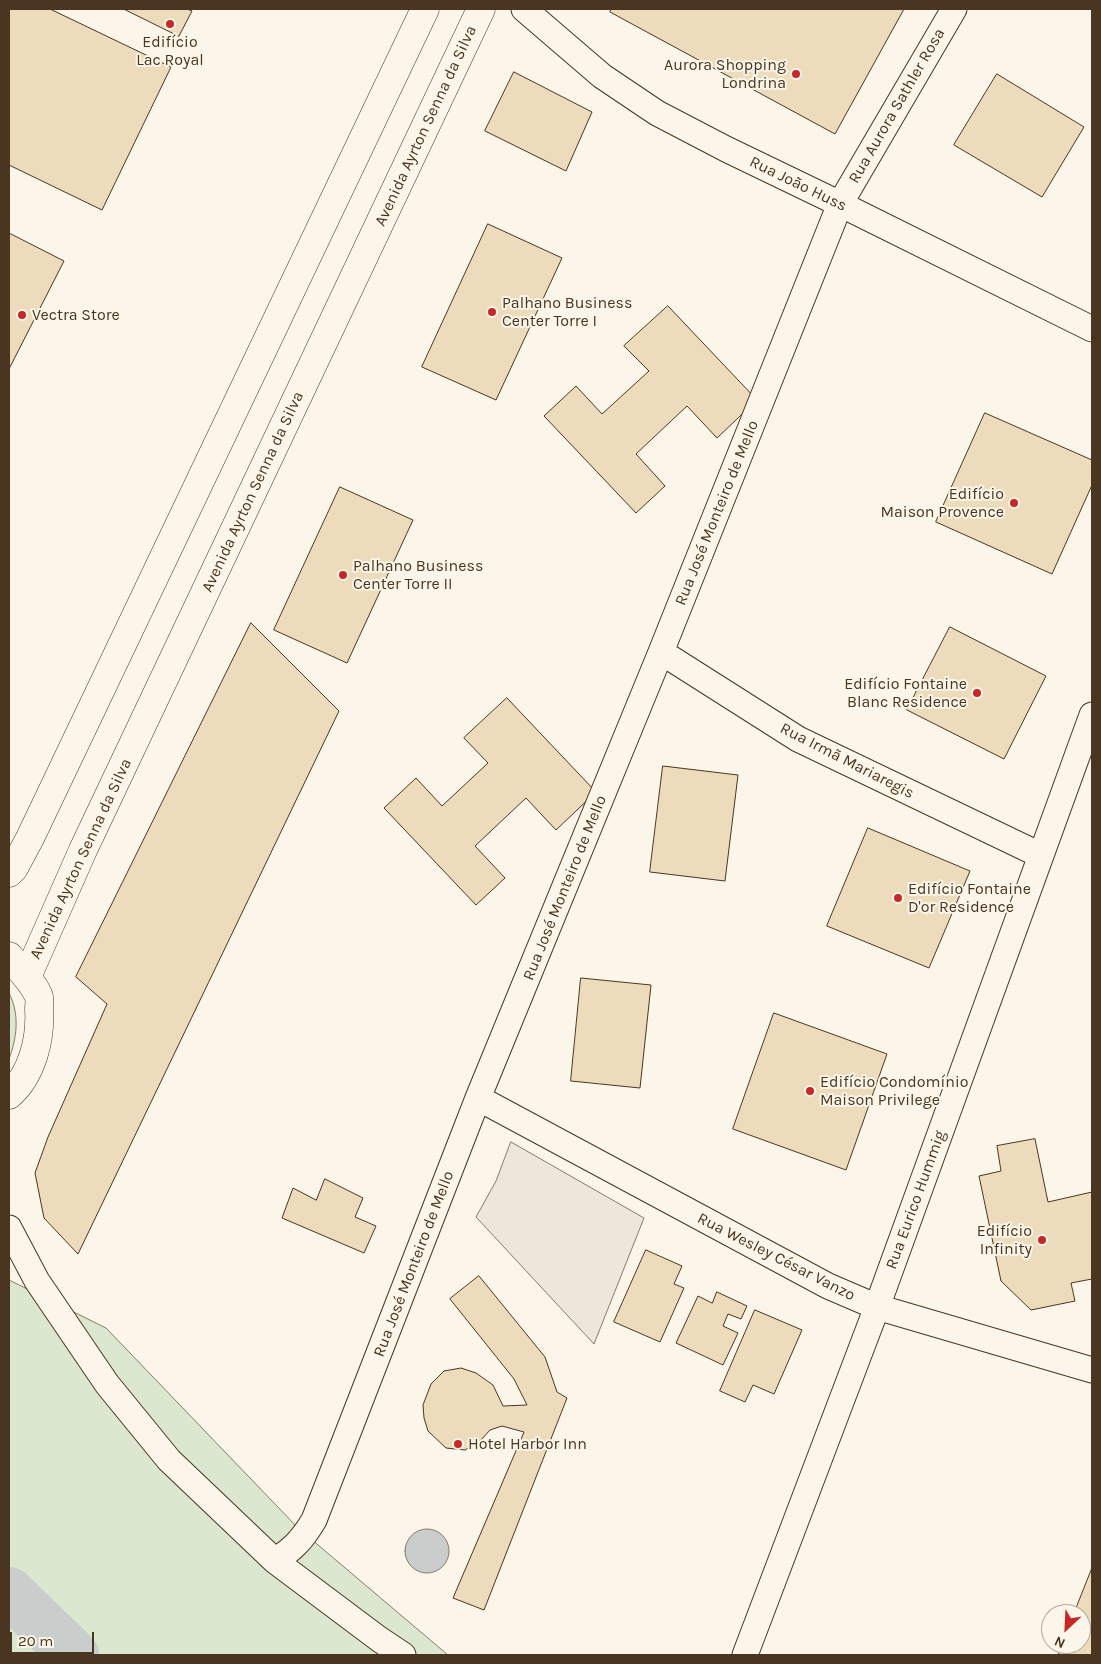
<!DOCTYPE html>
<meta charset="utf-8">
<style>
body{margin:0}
#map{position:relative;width:1101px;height:1664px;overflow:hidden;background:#fbf6e9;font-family:Karla,sans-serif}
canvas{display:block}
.frame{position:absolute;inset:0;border:10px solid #4a3520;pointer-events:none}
.north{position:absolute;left:1041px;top:1604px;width:50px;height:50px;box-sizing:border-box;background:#fbf6e9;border:1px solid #b4a999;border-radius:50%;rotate:205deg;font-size:14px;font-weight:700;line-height:20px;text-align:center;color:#4a3520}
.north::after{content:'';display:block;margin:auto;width:18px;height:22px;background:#c62828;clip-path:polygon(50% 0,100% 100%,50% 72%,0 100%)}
.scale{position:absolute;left:10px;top:1632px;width:84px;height:22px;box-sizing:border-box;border:2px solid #4a3520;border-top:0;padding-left:6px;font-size:15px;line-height:18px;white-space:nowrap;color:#4a3520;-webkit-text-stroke:4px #fbf6e9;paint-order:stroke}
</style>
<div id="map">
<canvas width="1101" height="1664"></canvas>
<div class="frame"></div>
<div class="north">N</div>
<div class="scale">20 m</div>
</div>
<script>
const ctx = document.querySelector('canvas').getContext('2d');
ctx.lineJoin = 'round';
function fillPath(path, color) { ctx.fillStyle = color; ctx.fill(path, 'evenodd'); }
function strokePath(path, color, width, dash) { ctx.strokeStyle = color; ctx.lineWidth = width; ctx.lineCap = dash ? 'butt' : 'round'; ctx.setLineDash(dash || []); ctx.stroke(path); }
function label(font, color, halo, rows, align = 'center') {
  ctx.font = font + ' Karla,sans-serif'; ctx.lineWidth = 4; ctx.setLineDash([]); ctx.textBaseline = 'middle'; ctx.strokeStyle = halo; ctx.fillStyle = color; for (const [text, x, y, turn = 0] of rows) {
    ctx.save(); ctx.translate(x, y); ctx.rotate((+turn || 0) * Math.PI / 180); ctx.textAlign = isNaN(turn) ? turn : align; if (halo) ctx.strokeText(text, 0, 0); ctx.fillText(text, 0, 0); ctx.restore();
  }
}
const green = new Path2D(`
 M9,993C20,1014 17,1038 9,1059Z
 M9,1280L106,1328L298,1528L448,1655H9Z`);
fillPath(green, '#dce7d0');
strokePath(green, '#887966', 1);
const parking = new Path2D(`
 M511,1142L644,1218L594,1344L476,1217L496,1181Z`);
fillPath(parking, '#ede7d9');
strokePath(parking, '#887966', 1);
const water = new Path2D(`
 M405 1551a22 22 0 1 1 44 0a22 22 0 1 1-44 0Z`);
fillPath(water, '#c9cecd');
strokePath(water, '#887966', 1);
strokePath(new Path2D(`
 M9,1592L74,1655`), '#c9cecd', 50);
const building = new Path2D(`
 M9,9H50L171,67L102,210L9,165Z
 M124,9H187L192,11L179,36Z
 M612,9H904L835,134L610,12Z
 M514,72L592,112L566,171L485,131Z
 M997,74L1084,127L1042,197L954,145Z
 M488,224L562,258L496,400L422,367Z
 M9,233L64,261L9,369Z
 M668,306L757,400L717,438L687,406L636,454L665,486L636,513L544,416L576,386L602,414L649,371L624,346Z
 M985,413L1092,460V485L1052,574L936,522Z
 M340,487L413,520L347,663L274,630Z
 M251,623L339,711L78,1254L44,1218L35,1173L48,1137L107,1004L76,977Z
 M950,627L1046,676L1004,759L907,710Z
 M507,698L596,792L556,830L526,798L475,846L505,878L476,905L384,808L416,778L442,806L488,763L464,738Z
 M663,766L738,775L725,881L650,872Z
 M868,828L970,871L929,968L827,926Z
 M581,978L651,985L640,1088L571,1081Z
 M774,1013L887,1054L846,1170L733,1129Z
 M1035,1139L1048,1202L1092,1192V1279L1071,1283L1075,1301L1031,1310L1001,1281L979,1176L1001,1171L997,1146Z
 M325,1179L363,1198L355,1217L376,1226L364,1253L282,1218L293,1188L316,1200Z
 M646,1250L682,1266L674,1284L684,1288L660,1342L614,1322Z
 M479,1276L545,1357L557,1392L567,1398L484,1610L453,1598L524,1432L502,1426L490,1430L481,1440L465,1450L446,1448L428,1431L424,1418L423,1405L431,1384L444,1371L461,1368L476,1373L493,1385L503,1406L527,1405L514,1379L450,1299Z
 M717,1292L747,1306L741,1319L728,1314L723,1326L738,1333L723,1365L676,1343L698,1296L712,1303Z
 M755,1310L802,1330L774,1394L753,1385L745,1402L720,1391Z
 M1092,1568V1655H1058L1063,1644H1081V1614H1074Z`);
fillPath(building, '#ecdcbc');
strokePath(building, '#4a3520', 1);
const street = new Path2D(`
 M524,9L602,76L657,113L726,149L840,204L1092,329
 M661,652L798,739L1040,855
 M478,1098L828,1286L877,1307L1092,1370
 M9,1228L37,1281L107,1384L169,1460L275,1561L379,1639L403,1655
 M275,1561C294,1548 302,1540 314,1520L478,1098L661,652L840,204L954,9
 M745,1655L877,1307L1092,715`);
const secondary = new Path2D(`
 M9,873L14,868L30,838L425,9
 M9,956C18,968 34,983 39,997C40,1001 39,1006 39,1009C41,1039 32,1075 9,1095
 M27,977L83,850L481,9`);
strokePath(street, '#4a3520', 27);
strokePath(secondary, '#4a3520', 29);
strokePath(street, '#fbf6e9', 25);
strokePath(secondary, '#fbf6e9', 28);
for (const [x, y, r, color] of [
 [170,24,5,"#c62828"],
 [796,74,5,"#c62828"],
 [492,312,5,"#c62828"],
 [22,315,5,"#c62828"],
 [1014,503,5,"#c62828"],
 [343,575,5,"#c62828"],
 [977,693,5,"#c62828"],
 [898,898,5,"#c62828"],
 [810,1091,5,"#c62828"],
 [1042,1240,5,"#c62828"],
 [458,1444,5,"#c62828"]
]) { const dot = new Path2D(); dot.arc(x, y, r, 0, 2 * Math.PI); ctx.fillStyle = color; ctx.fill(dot); strokePath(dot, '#fbf6e9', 2); }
label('16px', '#4a3520', '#fbf6e9', [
 ["Edifício",170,42,"center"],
 ["Lac Royal",170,60,"center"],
 ["Aurora Shopping",786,65,"right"],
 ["Londrina",786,83,"right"],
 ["Palhano Business",502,303],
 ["Center Torre I",502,321],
 ["Vectra Store",32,315],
 ["Edifício",1004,494,"right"],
 ["Maison Provence",1004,512,"right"],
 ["Palhano Business",353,566],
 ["Center Torre II",353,584],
 ["Edifício Fontaine",967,684,"right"],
 ["Blanc Residence",967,702,"right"],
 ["Edifício Fontaine",908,889],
 ["D'or Residence",908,907],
 ["Edifício Condomínio",820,1082],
 ["Maison Privilege",820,1100],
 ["Edifício",1032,1231,"right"],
 ["Infinity",1032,1249,"right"],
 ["Hotel Harbor Inn",468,1444]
], 'left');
label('16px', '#4a3520', '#fbf6e9', [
 ["Rua Aurora Sathler Rosa",897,106,-60],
 ["Avenida Ayrton Senna da Silva",426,126,-65],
 ["Rua João Huss",798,184,26],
 ["Avenida Ayrton Senna da Silva",253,492,-65],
 ["Rua José Monteiro de Mello",717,513,-68],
 ["Rua Irmã Mariaregis",847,761,27],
 ["Avenida Ayrton Senna da Silva",81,859,-65],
 ["Rua José Monteiro de Mello",565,888,-68],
 ["Rua Eurico Hummig",916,1200,-70],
 ["Rua Wesley César Vanzo",776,1257,27],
 ["Rua José Monteiro de Mello",414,1264,-69]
]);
</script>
